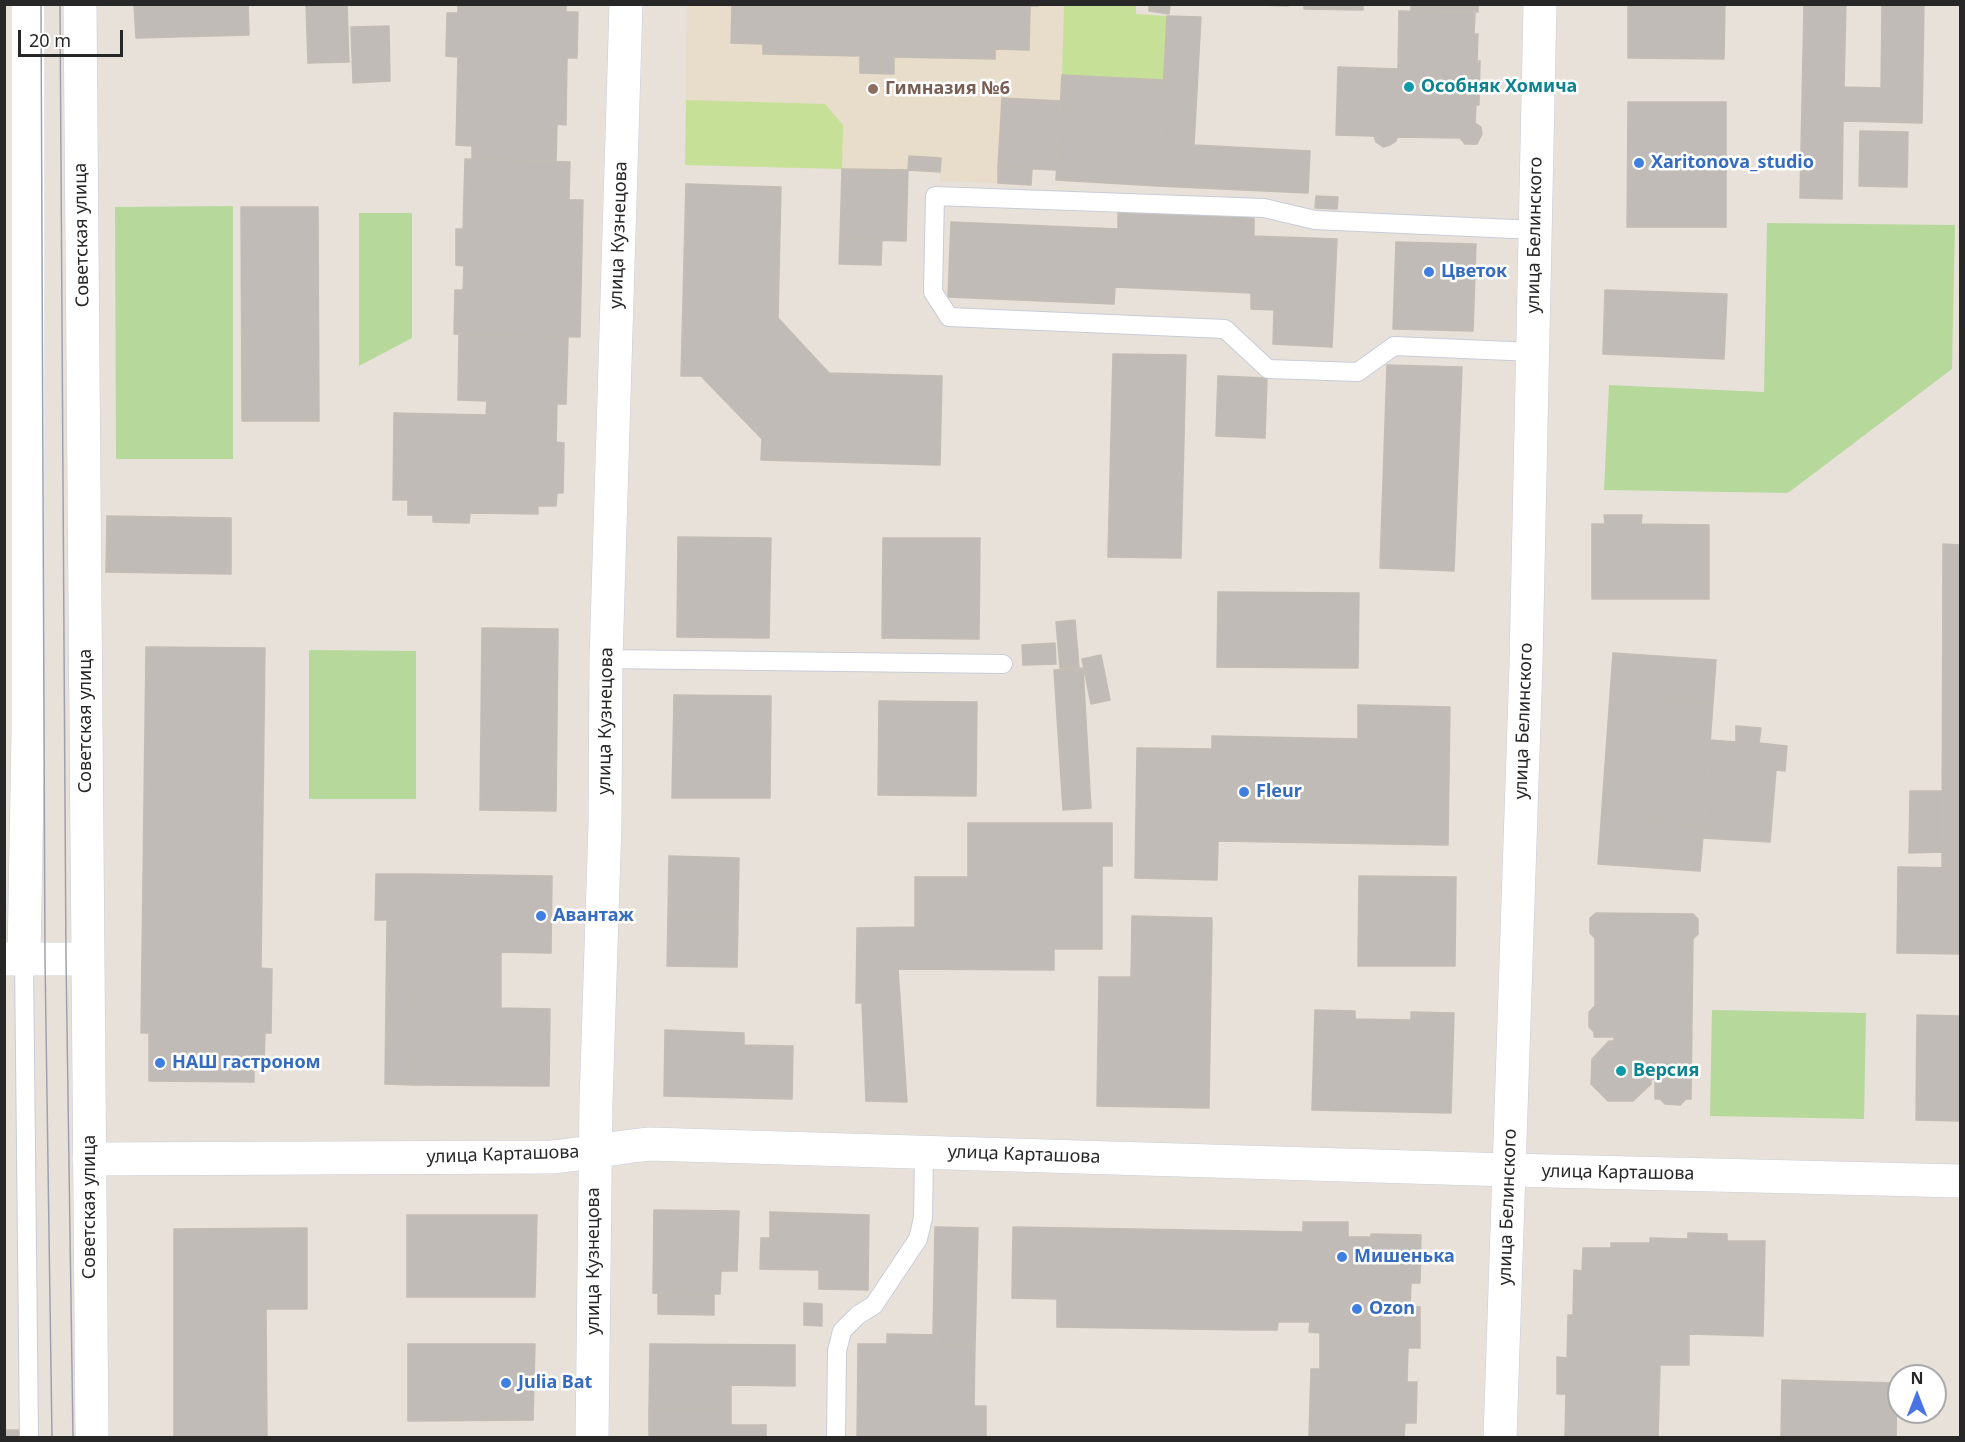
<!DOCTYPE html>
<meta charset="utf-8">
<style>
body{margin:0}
#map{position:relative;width:1965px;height:1442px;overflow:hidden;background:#e8e1da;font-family:"Noto Sans",sans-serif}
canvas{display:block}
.frame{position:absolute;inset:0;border:6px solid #272727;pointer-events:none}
.north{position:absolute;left:1887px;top:1364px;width:60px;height:60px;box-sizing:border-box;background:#fff;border:2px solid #a9a9a9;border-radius:50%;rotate:0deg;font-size:16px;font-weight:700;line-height:24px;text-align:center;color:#272727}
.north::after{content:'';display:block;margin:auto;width:21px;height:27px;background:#4973e5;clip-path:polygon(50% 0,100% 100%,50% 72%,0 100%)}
.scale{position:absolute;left:18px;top:30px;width:105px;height:27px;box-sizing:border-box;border:3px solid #272727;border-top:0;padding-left:8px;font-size:18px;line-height:21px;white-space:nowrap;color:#272727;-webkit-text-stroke:4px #fff;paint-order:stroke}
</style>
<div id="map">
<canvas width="1965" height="1442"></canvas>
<div class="frame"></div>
<div class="north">N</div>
<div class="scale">20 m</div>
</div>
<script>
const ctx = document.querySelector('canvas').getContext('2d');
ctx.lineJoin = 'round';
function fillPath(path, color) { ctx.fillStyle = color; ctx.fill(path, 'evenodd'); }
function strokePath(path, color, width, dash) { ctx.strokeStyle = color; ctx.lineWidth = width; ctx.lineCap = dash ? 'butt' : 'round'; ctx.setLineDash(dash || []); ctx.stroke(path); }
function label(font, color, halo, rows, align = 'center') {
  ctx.font = font + ' "Noto Sans",sans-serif'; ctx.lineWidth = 5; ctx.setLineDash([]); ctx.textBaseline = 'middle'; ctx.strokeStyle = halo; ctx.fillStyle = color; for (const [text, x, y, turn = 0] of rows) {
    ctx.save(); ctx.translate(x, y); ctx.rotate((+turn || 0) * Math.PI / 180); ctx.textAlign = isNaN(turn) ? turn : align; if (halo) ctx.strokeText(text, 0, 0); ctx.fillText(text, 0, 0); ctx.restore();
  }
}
fillPath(new Path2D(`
 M1136,4V14L1167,16L1164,80L1062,75L1060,101L1002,98L998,183L940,181V172L685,165L687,5Z`), '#e8dcca');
fillPath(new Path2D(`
 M233,206V459H116L115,207Z
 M359,213H412V338L359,366Z
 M1767,223L1955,225L1952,369L1788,493L1604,490L1609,385L1764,392Z
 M309,650L416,651V799H309Z
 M1712,1010L1866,1013L1864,1119L1710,1116Z`), '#b6d99b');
fillPath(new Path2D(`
 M1064,5H1136V14L1167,16L1164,80L1062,75Z
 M686,100L825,104L843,125L842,169L685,165Z`), '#c7e098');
const building = new Path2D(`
 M134,4H248L249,35L136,38Z
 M306,4H347L349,62L308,63Z
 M458,4H566V12H578L577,58H567L566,125L557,124L556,161L472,159V146L456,145L458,57L446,56L447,13H458Z
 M732,4H1038V6H1030L1029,50L995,49V59L894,57V74L860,73V56L763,54V44L731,43Z
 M1149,4H1170L1169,14L1149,11Z
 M1233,4H1288V6Z
 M1304,4H1363V10L1304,9Z
 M1411,4H1478V12L1411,11Z
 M1628,4H1725L1724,59L1628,58Z
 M1804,4H1846L1844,87L1881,88L1882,4H1924L1922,123L1843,121L1842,199L1800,198Z
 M1399,11L1475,13L1474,34H1478L1477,61H1480L1479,105H1476L1475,123L1481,127L1482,134L1477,144H1465L1460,138L1397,137L1396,141L1390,145L1383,147L1376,142L1374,136L1336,135L1338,67L1398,69Z
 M1167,16L1201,17L1194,145L1310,151L1308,193L1158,186Z
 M389,26L390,81L353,83L351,27Z
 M1062,75L1164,80L1158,186L1056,180Z
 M1002,98L1060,101L1056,170L998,167Z
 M1628,102H1726V227H1627Z
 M1860,131L1908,132L1907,187L1859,186Z
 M909,156L941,158L940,172L908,170Z
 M465,159L570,162L569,200H583L580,337L454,334L455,290H463L464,266L456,265V229H463Z
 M998,167L1032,169L1031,185L998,183Z
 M842,169L908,170L906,241L840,239Z
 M686,184L781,187L778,318L829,373L942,376L940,465L761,460L762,439L701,376H681Z
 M1316,196L1338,197L1337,209L1315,208Z
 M241,207H318L319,421H242Z
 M1118,212L1254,218V236L1337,239L1332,347L1273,344L1274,310L1251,309V293L1115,287L1114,304L948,297L951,222L1118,229Z
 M840,239L882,240L881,265L839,264Z
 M1396,242L1476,244L1473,331L1393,329Z
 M1605,290L1727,294L1724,359L1603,354Z
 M459,334L568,337L566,404H557L556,442L564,443L563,493H557L556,506H538V514L470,513L469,523L433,522V515H408V500H393L394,413L486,415L487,401L458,400Z
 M1113,354L1186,355L1181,558L1108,557Z
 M1387,365L1462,367L1454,571L1380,568Z
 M1218,376L1267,378L1265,438L1216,436Z
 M1604,515H1642L1641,524L1709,525V599H1592V524H1605Z
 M107,516L231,518V574L106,572Z
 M678,537L771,538L769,638L677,637Z
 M883,538H980L979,639L882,638Z
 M1943,544L1960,545V868L1942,867Z
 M1218,592L1359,593L1358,668L1217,667Z
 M1075,620L1079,667L1060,668L1056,622Z
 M482,628L558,629L556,811L480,810Z
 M1055,643L1056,664L1023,665L1022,645Z
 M146,647L265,648L261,968L272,969L271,1033H265L264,1062H254V1082L149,1081V1033H141Z
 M1613,653L1716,660L1713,703L1664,700L1655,823L1704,826L1700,871L1598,864Z
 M1101,655L1110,700L1091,704L1082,659Z
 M1083,668L1091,808L1063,810L1054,670Z
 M674,695L771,696L770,798H672Z
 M1664,700L1713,703L1704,826L1655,823Z
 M879,701L977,702L976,796L878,795Z
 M1358,705L1450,707L1448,845L1218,841L1217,880L1135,878L1137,748L1212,749V736L1358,739Z
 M1736,726L1761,728L1759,743L1787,746L1785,771L1776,770L1770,842L1703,838L1710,740L1736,742Z
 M1910,791H1942V852L1909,853Z
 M968,823H1112V866H1102V949H1054V970L898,969L907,1102L866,1101L862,1003H856L857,928L915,927V877H968Z
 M669,856L739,858L738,916L668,914Z
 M1898,867L1960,868V954L1897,953Z
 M376,874H416L414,1085L385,1084L387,920H375Z
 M416,874L552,876L551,953L501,952V1008L550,1009L549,1086L414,1085Z
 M1359,876L1456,877L1455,966H1358Z
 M1596,913L1693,914L1698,919V934L1693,939L1691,1099H1686L1680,1105L1665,1104L1660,1099H1655V1079H1651V1084L1633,1101H1608L1591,1084L1592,1059L1609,1041H1614V1037H1594V1032L1589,1027V1012L1595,1006V938L1590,933V918Z
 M668,914L738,916L737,967L667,966Z
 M1132,916L1212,918L1209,1108L1097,1106L1099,977H1131Z
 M1315,1010L1355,1011V1019L1411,1020V1012L1454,1013L1451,1113L1312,1110Z
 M1917,1015L1960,1016V1121L1916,1120Z
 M665,1030L744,1033V1045L793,1046L792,1099L664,1096Z
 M654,1210L739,1211L737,1271H721L720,1294L653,1293Z
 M770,1212L869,1215L868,1290L819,1289V1270L760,1269L761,1238H770Z
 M407,1215H537L535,1297H407Z
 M1303,1222H1348V1237H1371V1234L1421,1235L1420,1283H1411L1410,1307H1420V1348H1408L1407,1382H1417L1416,1423H1405L1404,1438H1309L1311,1369H1320V1333L1309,1332L1310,1322H1278L1277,1330H1249L1251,1231L1303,1232Z
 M935,1227L978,1228L975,1346L937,1345V1335H933Z
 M1013,1227L1251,1231L1249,1330L1057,1327V1299L1012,1298Z
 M307,1228V1309H266L267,1438H174V1229Z
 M1688,1233L1727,1234V1241H1765L1763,1336L1689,1334V1365H1660L1658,1438L1565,1437L1566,1394H1557V1357L1567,1358L1568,1315H1573L1574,1270L1582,1271L1583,1248H1611V1243H1650V1238L1688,1239Z
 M658,1293L714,1294V1315L658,1314Z
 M804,1303L822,1304V1326L804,1325Z
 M887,1334L937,1335V1345L975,1346L974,1406H986V1438H857L858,1344H887Z
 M408,1344H535L533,1420L408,1421Z
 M650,1344L795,1345V1386L731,1385V1410L649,1409Z
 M1782,1380L1897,1383L1896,1438H1781Z
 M649,1409L731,1410V1425H766V1438H649Z
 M4,1430H22V1438H4Z`);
fillPath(building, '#c0bbb6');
strokePath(building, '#c3bcb4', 1.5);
const lane = new Path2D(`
 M1533,352L1394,346L1358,372L1268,369L1225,329L949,317L933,292L935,196L1264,208L1315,220L1536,230
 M606,659L1003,664
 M24,959L29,1438
 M836,1438L837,1351L842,1331L858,1315L874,1305L918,1239L923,1218L924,1152`);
const street = new Path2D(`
 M80,4L92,1438
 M4,959H87
 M24,959L28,734V4
 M89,1159L552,1157C585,1154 617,1147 650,1144L1509,1170L1960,1181
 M592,1438L596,1103L605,824L606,659L626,4`);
const secondary = new Path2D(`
 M1500,1438L1526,664L1540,4`);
strokePath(lane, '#c8ccd7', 20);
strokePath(street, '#c8ccd7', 34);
strokePath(secondary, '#c8ccd7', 34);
strokePath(lane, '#fff', 18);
strokePath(street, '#fff', 33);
strokePath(secondary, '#fff', 33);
strokePath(new Path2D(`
 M41,4L45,959L52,1438
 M60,4L66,959L73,1438`), '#9da1af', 1.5);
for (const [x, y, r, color] of [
 [1409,87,6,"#0f9aa8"],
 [873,89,6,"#8d6e63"],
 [1639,163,6,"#3f7fe0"],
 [1429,272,6,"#3f7fe0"],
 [1244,792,6,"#3f7fe0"],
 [541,916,6,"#3f7fe0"],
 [160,1063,6,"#3f7fe0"],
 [1621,1071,6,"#0f9aa8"],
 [1342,1257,6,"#3f7fe0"],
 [1357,1309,6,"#3f7fe0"],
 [506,1383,6,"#3f7fe0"]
]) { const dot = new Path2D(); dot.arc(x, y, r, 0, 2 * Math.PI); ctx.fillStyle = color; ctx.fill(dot); strokePath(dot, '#fff', 2); }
label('bold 18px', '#0d838f', '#fff', [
 ["Особняк Хомича",1421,87],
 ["Версия",1633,1071]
], 'left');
label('bold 18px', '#785e54', '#fff', [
 ["Гимназия №6",885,89]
], 'left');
label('bold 18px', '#366cbe', '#fff', [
 ["Xaritonova_studio",1651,163],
 ["Цветок",1441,272],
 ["Fleur",1256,792],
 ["Авантаж",553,916],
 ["НАШ гастроном",172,1063],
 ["Мишенька",1354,1257],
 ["Ozon",1369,1309],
 ["Julia Bat",518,1383]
], 'left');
label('18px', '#272727', '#fff', [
 ["Советская улица",82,235,-91],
 ["улица Кузнецова",619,235,-88],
 ["улица Белинского",1535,235,-89],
 ["Советская улица",86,721,-90],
 ["улица Кузнецова",606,721,-89],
 ["улица Белинского",1524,721,-88],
 ["улица Карташова",503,1155,-2],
 ["улица Карташова",1024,1155,2],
 ["улица Карташова",1618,1173,1],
 ["Советская улица",90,1207,-90],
 ["улица Белинского",1508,1207,-88],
 ["улица Кузнецова",594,1261,-90]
]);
</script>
